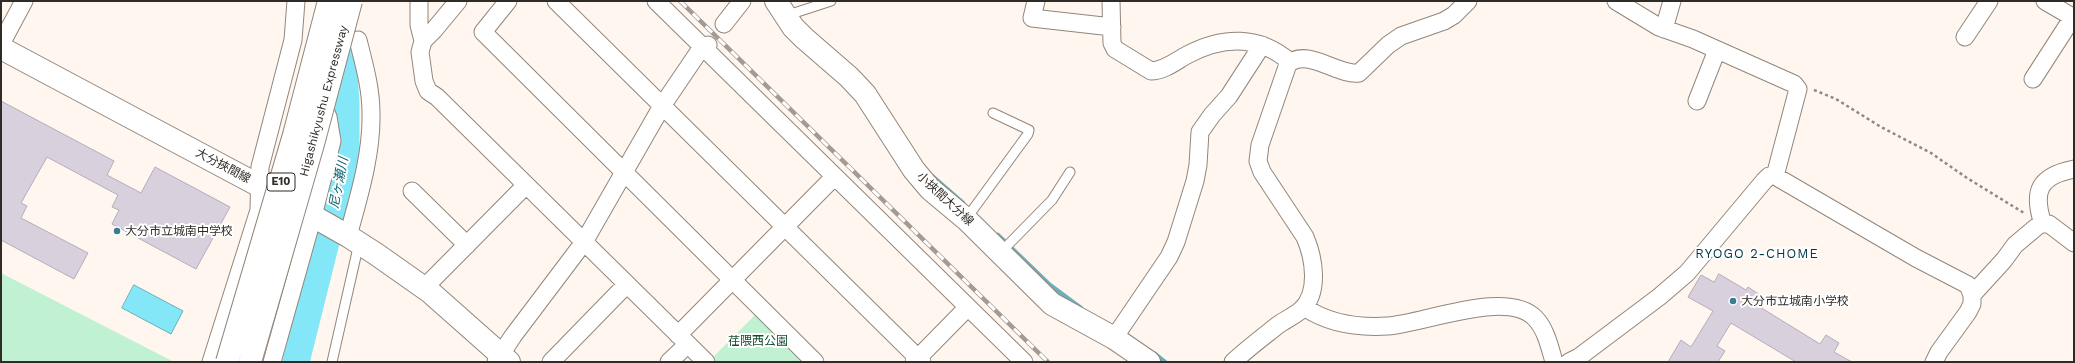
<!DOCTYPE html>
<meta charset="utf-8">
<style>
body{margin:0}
#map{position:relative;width:2075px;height:363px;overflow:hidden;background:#fef6ef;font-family:"Work Sans",sans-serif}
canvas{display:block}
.frame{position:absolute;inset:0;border:2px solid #2f2b26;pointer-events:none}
</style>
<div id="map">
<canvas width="2075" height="363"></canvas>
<div class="frame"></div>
</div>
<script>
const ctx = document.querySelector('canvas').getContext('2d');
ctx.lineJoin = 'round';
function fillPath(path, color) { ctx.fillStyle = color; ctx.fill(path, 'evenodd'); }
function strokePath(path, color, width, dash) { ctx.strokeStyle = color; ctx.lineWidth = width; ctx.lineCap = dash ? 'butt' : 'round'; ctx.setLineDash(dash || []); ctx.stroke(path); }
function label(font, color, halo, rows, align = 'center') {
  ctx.font = font + ' "Work Sans","Noto Sans JP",sans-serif'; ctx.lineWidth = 4; ctx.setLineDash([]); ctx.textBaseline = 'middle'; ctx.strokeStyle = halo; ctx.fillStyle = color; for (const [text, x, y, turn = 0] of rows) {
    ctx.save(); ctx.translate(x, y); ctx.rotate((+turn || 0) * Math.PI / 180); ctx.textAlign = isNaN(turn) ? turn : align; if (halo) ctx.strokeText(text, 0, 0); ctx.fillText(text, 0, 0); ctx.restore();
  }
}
fillPath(new Path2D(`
 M1,273L174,362H1Z
 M758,312L808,362H714L711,359Z`), '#c1f1d3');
const water = new Path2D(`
 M134,285L183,311L171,334L122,308Z`);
fillPath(water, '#83e7f8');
strokePath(water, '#6aafb9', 1);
strokePath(new Path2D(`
 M932,176L963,203
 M998,235L1050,285L1081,308
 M1155,354L1165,362`), '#6aafb9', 4.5);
strokePath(new Path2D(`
 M296,362L335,206L346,150V102L344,75L334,36`), '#83e7f8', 27);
const building = new Path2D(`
 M1,101L114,161L107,175L141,193L155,167L230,207L196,269L112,224L119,210L112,207L118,195L47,157L21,203L27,206L21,218L88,253L74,279L1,240Z
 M1719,274L1746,290L1748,287L1760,295L1755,304L1820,344L1826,335L1839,343L1834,352L1852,362H1796L1731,323L1717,346L1725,351L1718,362H1668L1681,340L1691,347L1713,311L1688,297L1701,275L1714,282Z`);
fillPath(building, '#d9d0de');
strokePath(building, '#b4acb9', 1);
const lane = new Path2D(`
 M785,16L831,1
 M966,219L1028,134L1029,130L993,113
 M1000,253L1052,200L1070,172
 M332,362L359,243`);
const street = new Path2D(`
 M419,1V25L423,41
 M458,1L434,30L423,41L420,52L424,81L428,91L437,97L706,362
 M508,1L483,32L815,362
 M556,1L922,362
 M656,1L1024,362
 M1036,1L1032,18L1112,27
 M1111,1L1112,43L1115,49L1151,71C1164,71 1176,61 1187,55C1223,36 1259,35 1290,62
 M1616,1L1659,27L1693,39L1794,84L1798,89L1775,176
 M2045,1L2074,18
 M724,24L742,1
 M1664,29L1672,1
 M1965,37L1989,1
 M1,44L24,1
 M2033,79L2073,17
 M1697,101L1717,50
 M412,191L467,245
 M2043,224C2032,191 2039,176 2074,169
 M348,236C359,196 372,154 371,113C371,88 364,64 358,40
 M424,288L526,185
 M1972,295L2004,260L2015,245L2040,224H2049L2074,243
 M1304,307C1329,324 1358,328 1388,326C1425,323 1507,289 1535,318C1546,329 1550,348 1554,362
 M678,335L834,177
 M1114,338L1169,257L1176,242L1195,181L1198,165L1200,132L1212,115L1229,96L1262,45
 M211,362L259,210L260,167L293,40L296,1
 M272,362L313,216L332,141L328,117L322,104
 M496,362L513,336L584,242L662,106L702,47L708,45
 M551,362L627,284
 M669,362L688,344
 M914,362L967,308
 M1233,362C1247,349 1263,337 1278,325C1285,320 1294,316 1301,310C1320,293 1314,258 1305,237L1262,172L1258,161L1260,145L1288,64C1307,47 1338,76 1359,73L1388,45L1401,36L1444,21L1454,15L1468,1
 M1569,362L1579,357L1659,297L1687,273L1764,181L1769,176H1775L1916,258L1968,285L1972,295V304L1968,312L1939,352L1934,362`);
const secondary = new Path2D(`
 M776,1L793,27L804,38L849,77L865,94L914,170L930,189L966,219L1052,304L1114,338L1149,362
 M1,48L258,185L348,236L376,254L430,292L509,362`);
strokePath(lane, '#92867b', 11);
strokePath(street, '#92867b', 19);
strokePath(secondary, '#92867b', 24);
strokePath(new Path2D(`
 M1814,90L1836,99L1881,127L1931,153L1967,178L2024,213`), '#8f8983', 2.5, [3, 3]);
strokePath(lane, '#fff', 9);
strokePath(street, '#fff', 17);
strokePath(secondary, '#fff', 22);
const rail = new Path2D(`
 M680,1L1048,362`);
strokePath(rail, '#a19b94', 4.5);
strokePath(rail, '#fff', 3, [9]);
const highwayBridge = new Path2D(`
 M227,362L294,135L329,1
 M250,362L313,144L351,1`);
strokePath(highwayBridge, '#92867b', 24, []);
strokePath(highwayBridge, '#fff', 22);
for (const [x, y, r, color] of [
 [117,231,4,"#3c7c90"],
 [1733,301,4,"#3c7c90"]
]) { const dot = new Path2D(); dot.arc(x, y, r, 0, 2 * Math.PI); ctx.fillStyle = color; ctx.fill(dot); strokePath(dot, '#fff', 1.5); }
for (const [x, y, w] of [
 [281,182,28]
]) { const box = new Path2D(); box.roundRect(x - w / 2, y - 9, w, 18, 3); ctx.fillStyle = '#fff'; ctx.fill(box); strokePath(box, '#2f2b26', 1); }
label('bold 11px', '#2f2b26', null, [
 ["E10",281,182]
]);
label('12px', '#2f2b26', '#fff', [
 ["Higashikyushu Expressway",324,101,-75],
 ["大分挾間線",223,166,28],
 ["小挾間大分線",945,199,43]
]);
label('12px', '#2f2b26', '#fff', [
 ["大分市立城南中学校",125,231],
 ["大分市立城南小学校",1741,301]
], 'left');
label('12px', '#164d31', '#fff', [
 ["荏隈西公園",758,341]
]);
label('italic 13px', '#035f6b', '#fff', [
 ["尼ヶ瀬川",339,183,-79]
]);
ctx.letterSpacing = '1px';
label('13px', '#003a48', '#fff', [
 ["RYOGO 2-CHOME",1757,254]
]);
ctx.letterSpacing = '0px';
</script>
